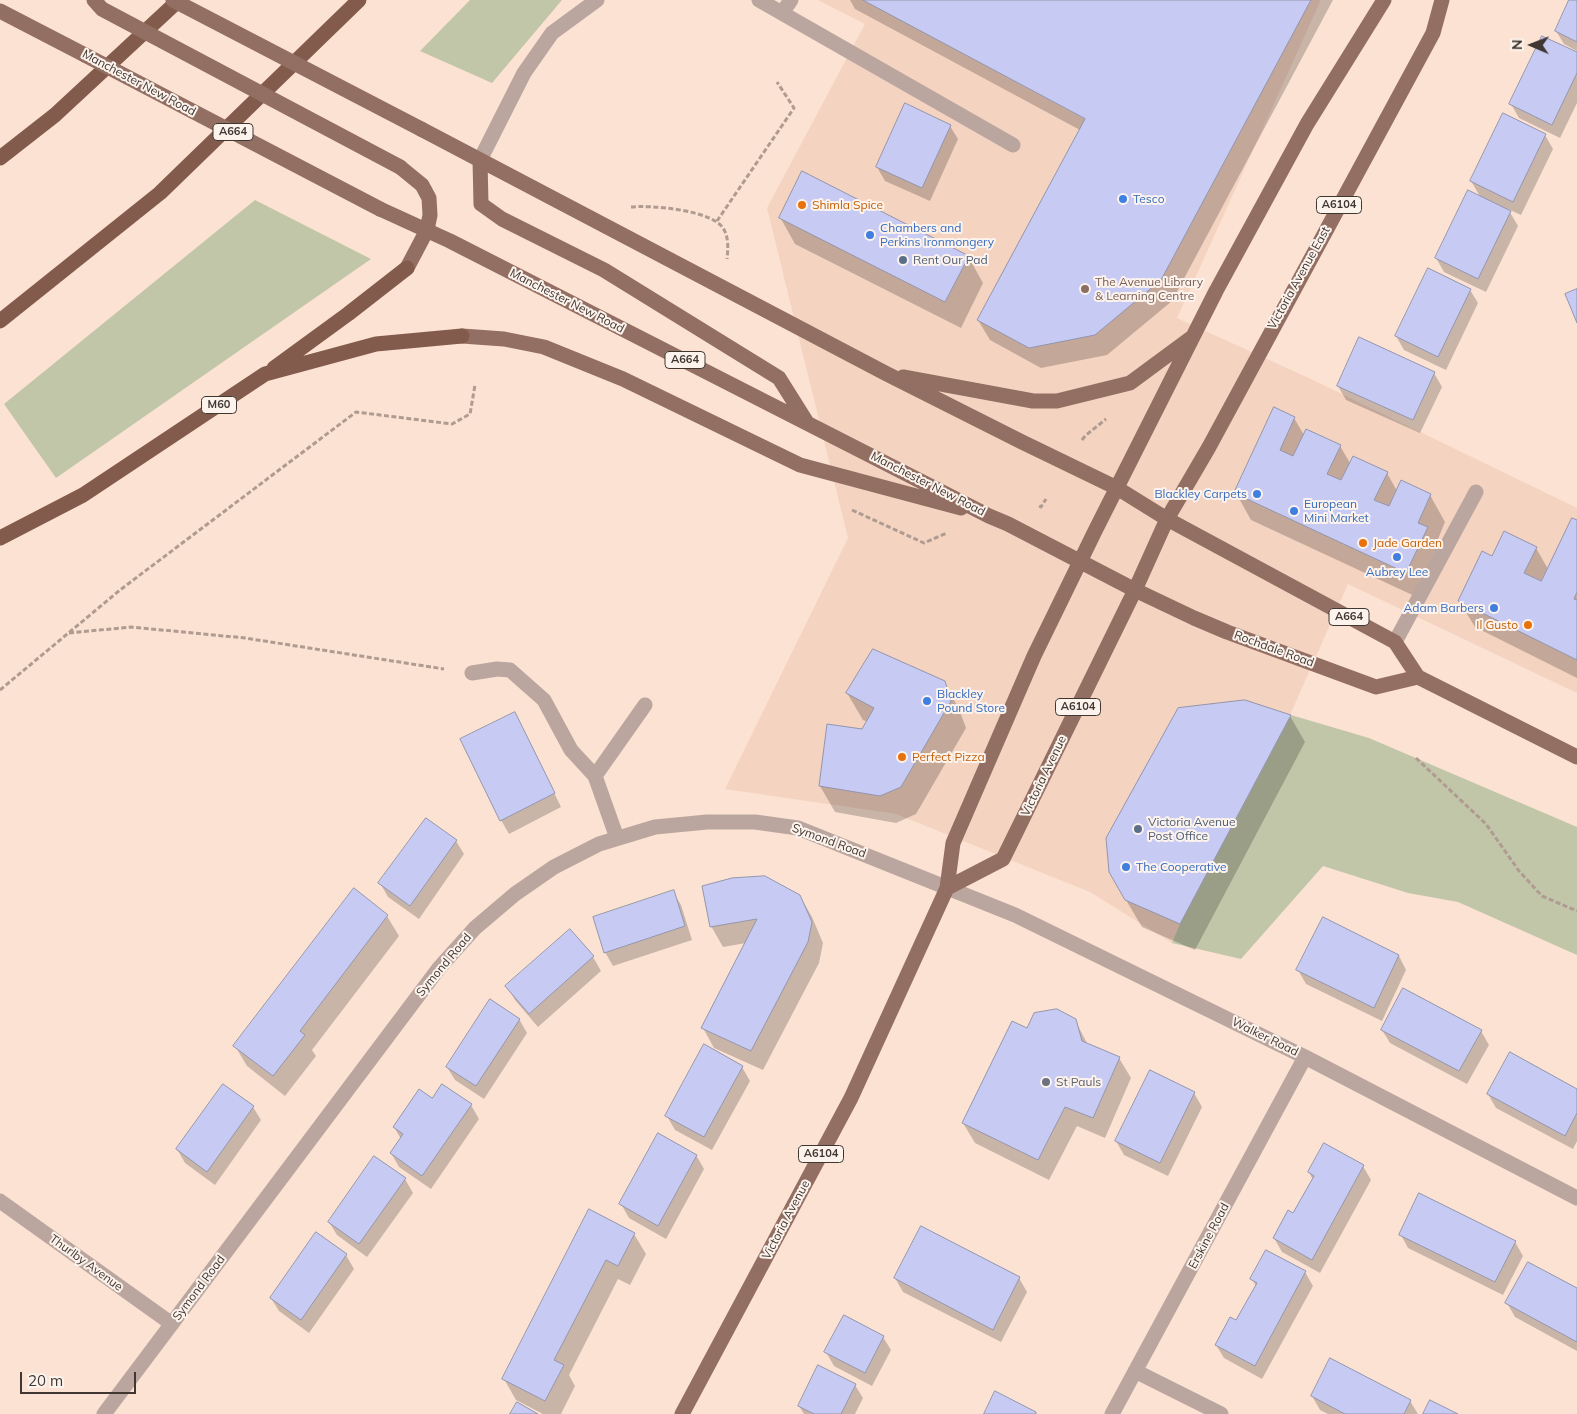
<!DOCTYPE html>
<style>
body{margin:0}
#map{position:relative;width:1577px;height:1414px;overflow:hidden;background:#fce2d3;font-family:Mulish,sans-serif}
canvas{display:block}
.north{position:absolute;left:1507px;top:20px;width:50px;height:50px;-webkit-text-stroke:4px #fdf3ed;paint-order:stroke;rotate:271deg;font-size:14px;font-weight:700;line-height:20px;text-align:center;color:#413732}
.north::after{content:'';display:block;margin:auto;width:18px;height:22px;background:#413732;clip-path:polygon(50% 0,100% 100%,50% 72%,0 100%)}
.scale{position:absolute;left:20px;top:1372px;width:116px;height:22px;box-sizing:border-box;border:2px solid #413732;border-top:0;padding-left:6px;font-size:15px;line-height:18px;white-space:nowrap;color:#413732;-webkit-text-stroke:4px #fdf3ed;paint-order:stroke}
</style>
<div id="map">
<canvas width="1577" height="1414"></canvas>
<div class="north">N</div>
<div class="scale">20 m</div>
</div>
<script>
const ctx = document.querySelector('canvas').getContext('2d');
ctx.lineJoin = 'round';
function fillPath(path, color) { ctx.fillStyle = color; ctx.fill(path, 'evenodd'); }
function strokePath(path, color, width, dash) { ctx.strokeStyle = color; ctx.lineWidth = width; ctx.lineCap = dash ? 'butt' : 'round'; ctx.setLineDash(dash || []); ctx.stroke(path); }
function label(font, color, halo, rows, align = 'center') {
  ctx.font = font + ' Mulish,sans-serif'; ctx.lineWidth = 4; ctx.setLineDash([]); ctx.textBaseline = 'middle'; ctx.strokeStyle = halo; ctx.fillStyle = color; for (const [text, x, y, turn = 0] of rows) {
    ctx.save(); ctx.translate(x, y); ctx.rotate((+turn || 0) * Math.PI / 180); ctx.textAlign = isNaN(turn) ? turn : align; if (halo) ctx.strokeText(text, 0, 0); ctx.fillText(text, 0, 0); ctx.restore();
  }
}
fillPath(new Path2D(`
 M818,0H1321L1177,318L1313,380L1577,508V693L1348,584L1290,715L1172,943L1090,892L896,814L725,789L848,538L767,208L865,24Z`), '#f4d3c1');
fillPath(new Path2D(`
 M470,0H562L492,83L420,51Z
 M255,200L371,259L56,478L4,404Z
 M1291,715L1369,738L1577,827V955L1458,902L1408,893L1323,866L1241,959L1172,943L1180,924Z`), '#c2c6a8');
fillPath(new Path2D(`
 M850,0H1333L1172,301L1107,355L1041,368L990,340L978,320L1080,130L855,9Z
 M1571,0H1577V51L1564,44L1556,31Z
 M1577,54V103L1560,138L1519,118L1511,104Z
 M950,126L958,139L930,201L885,181L877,167Z
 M1545,135L1553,149L1521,215L1508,209L1518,226L1486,292L1444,272L1436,258L1481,198L1471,181Z
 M780,217L968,256L983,283L961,328L795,244Z
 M1470,290L1478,303L1446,370L1404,350L1396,336Z
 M1434,373L1442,387L1420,433L1346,400L1338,386Z
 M1294,418L1304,435L1340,446L1350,463L1387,473L1397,491L1430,495L1445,522L1436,544L1442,555L1421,599L1251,520L1236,493Z
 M1577,521V678L1475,627L1459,601L1492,558L1536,548L1548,569Z
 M944,682L959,709L966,728L916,814L896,823L835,812L820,786L868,722L863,720L847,693Z
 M1290,716L1305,742L1195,950L1142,927L1126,900Z
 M522,727L561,807L509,834L501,820Z
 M456,841L464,854L419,919L388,897L380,883Z
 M673,892L681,905L692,940L613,966L605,952Z
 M800,896L812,917L823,943L819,963L763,1070L714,1048L703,1028L746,943L723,947L711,926Z
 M387,916L399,936L312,1050L316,1056L285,1096L247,1066L235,1046Z
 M1323,919L1399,956L1406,970L1382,1021L1306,984L1298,970Z
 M593,957L601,971L538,1027L515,1000L507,986Z
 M519,1019L527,1033L484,1099L455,1080L447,1067Z
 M1075,1020L1088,1045L1119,1058L1131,1078L1105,1138L1077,1126L1049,1180L975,1143L963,1123L1028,1029Z
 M1382,1030L1481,1031L1489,1045L1467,1084L1390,1043Z
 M742,1067L750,1081L712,1150L675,1130L667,1116Z
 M443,1086L471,1105L479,1119L431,1189L399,1167L391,1153L401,1139L394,1127L433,1100Z
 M1577,1090V1141L1573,1149L1496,1108L1488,1094Z
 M1194,1093L1202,1107L1168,1176L1124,1155L1116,1141Z
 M253,1107L261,1120L215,1185L185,1163L177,1149Z
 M696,1155L704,1169L666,1239L629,1218L621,1204Z
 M1363,1166L1371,1180L1320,1273L1282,1252L1274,1238L1294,1215L1313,1180L1309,1172Z
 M405,1179L413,1193L367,1257L337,1235L329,1222Z
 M590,1211L634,1234L646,1254L630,1285L618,1279L569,1375L575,1386L561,1414H543L516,1400L504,1379Z
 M316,1234L346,1255L354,1269L309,1333L279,1311L271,1298Z
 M1401,1235L1515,1242L1523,1256L1503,1295L1408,1248Z
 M1305,1272L1313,1286L1262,1379L1224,1358L1216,1345L1236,1322L1256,1286L1252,1279Z
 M895,1278H1019L1027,1292L1001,1342L903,1292Z
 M1577,1290V1351L1515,1317L1507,1303Z
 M883,1337L891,1350L872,1386L834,1366L826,1352Z
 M855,1385L863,1398L855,1414H804L799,1406Z
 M1312,1396L1410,1401L1418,1414H1328L1320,1410Z`), '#0003');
const building = new Path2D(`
 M863,0H1311L1161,280L1095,335L1029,348L977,320L1085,119Z
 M1569,0H1577V42L1555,31Z
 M1542,36L1577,52V73L1552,125L1509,104Z
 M905,103L951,125L922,188L876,167Z
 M1503,113L1546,134L1513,202L1470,181Z
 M802,171L969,256L945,302L779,218Z
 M1468,190L1511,211L1478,279L1435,258Z
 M1428,268L1471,289L1438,357L1395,336Z
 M1577,289V323L1565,294Z
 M1359,337L1435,372L1413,420L1337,386Z
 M1274,407L1295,417L1280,450L1293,456L1306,429L1341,445L1327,474L1341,480L1353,456L1388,472L1374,500L1389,506L1401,480L1431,494L1418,523L1428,527L1406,573L1234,493Z
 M1572,518L1577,520V592L1574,599L1577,600V660L1458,601L1482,551L1492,556L1504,531L1537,547L1524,573L1541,581Z
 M873,649L945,681L951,701L901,787L880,796L819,786L827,724L862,729L874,708L846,693Z
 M1245,700L1291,715L1180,924L1125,900L1109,872L1106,838L1178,708Z
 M515,712L555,793L500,821L460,739Z
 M426,818L457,840L410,906L378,883Z
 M765,876L800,895L812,922L808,942L751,1051L701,1028L757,919L710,927L702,886L732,878Z
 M354,888L388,915L300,1031L305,1035L273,1076L233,1046Z
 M674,890L685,926L604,953L593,917Z
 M1323,917L1399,955L1374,1008L1296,970Z
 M570,929L594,956L529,1014L505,986Z
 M1403,988L1482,1030L1459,1071L1381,1030Z
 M490,999L520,1019L476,1086L446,1067Z
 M1057,1009L1076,1019L1082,1041L1120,1057L1093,1118L1065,1107L1038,1160L962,1123L1012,1021L1027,1028L1034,1013Z
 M704,1044L743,1066L704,1137L665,1116Z
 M1510,1052L1577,1089V1113L1565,1136L1487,1094Z
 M1150,1070L1195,1092L1160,1163L1115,1141Z
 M223,1084L254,1106L207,1172L176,1149Z
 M442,1084L472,1104L422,1176L390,1153L403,1134L393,1127L419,1089L432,1098Z
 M658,1133L697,1155L658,1226L619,1204Z
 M1324,1143L1364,1165L1312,1260L1273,1238L1288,1210L1293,1213L1314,1176L1308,1172Z
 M374,1156L406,1178L359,1244L328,1222Z
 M1419,1193L1516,1241L1495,1282L1399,1235Z
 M589,1209L635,1233L618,1266L606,1260L554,1360L564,1365L545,1401L502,1379Z
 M921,1226L1020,1277L993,1330L894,1278Z
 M316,1232L347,1254L301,1320L270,1298Z
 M1266,1250L1306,1271L1255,1366L1215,1345L1230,1317L1236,1320L1257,1283L1250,1279Z
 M1528,1262L1577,1288V1342L1505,1303Z
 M844,1315L884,1336L865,1373L824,1352Z
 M1330,1358L1411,1400L1404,1414H1345L1311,1396Z
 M818,1365L856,1384L841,1414H814L798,1406Z
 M995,1391L1036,1412V1414H984Z
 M1430,1400L1458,1414H1423Z
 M517,1402L538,1414H510Z`);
fillPath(building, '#c7cbf4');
strokePath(building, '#9395ac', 1);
strokePath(new Path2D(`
 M631,207C651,205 711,210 723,228C729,237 728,249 727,259
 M717,221L794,108L777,82
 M1082,440L1085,436L1106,419
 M1039,506L1041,507L1046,499
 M852,510L924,543L947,533
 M69,633L131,627L245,638L444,669
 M0,690L120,590L356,412L452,424L470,414L475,385
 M1416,758L1486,824L1519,871L1542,896L1577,911`), '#af9b90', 3, [5, 2.5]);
strokePath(new Path2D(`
 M759,0L1013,145
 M782,13L791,0
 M480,160L524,73L552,33L597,0
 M1395,642L1476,492
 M472,673L497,669L510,670L544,700L571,750L595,776
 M617,838L595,776L645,705
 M0,1201L172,1324
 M1135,1371L1221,1414
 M104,1414L439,968L475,928L515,894L554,867L599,844L655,827L707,822H755L798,828L1015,915L1305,1057L1577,1198
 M1112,1414L1305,1057`), '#baa69f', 15);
strokePath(new Path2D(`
 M0,11L85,55
 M421,129L887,374L1022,442L1117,488L1167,519L1395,642L1418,677L1577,757
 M480,160L481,204L502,219L604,270L779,378L806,421
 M400,167L422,185L429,198L430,215L427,230L407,268
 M380,209L450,241L989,516L1008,524L1135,590L1194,618L1227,632L1376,687L1418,677
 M462,336L504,339L544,347L623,379L800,465L961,508
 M903,377L1033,401H1057L1130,383L1191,338
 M947,888L1003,859L1135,590L1167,519L1209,447L1433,33L1442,0
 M682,1414L851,1098L947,888L953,843L1034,656L1095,531L1216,291L1307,124L1384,0`), '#926f62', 15);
strokePath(new Path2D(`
 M0,158L55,115L179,0
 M0,321L160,193L359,0
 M274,368L348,314L407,268
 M0,538L83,495L265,374L376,344L462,336`), '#835b4c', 15);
strokePath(new Path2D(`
 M94,0L102,9L400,167
 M173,0L421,129
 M85,55L380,209`), '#926f62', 15);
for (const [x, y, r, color] of [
 [1123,199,5,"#3f7fe0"],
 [802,205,5,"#e8710a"],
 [870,235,5,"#3f7fe0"],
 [903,260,5,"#5c6f8a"],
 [1085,289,5,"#8d6e63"],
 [1257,494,5,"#3f7fe0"],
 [1294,511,5,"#3f7fe0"],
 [1363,543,5,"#e8710a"],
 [1397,557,5,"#3f7fe0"],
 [1494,608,5,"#3f7fe0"],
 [1528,625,5,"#e8710a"],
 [927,701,5,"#3f7fe0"],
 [902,757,5,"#e8710a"],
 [1138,829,5,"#5c6f8a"],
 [1126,867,5,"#3f7fe0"],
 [1046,1082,5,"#6b7280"]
]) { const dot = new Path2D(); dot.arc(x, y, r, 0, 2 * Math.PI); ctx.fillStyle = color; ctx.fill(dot); strokePath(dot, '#fdf3ed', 2); }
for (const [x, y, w] of [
 [233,132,40],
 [1339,205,45],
 [685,360,40],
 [219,405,35],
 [1349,617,40],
 [1078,707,45],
 [821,1154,45]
]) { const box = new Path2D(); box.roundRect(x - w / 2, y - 8.5, w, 17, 4); ctx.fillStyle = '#fdf3ed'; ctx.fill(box); strokePath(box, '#413732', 1); }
label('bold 11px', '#413732', null, [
 ["A664",233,132],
 ["A6104",1339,205],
 ["A664",685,360],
 ["M60",219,405],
 ["A664",1349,617],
 ["A6104",1078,707],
 ["A6104",821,1154]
]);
label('12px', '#413732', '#fdf3ed', [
 ["Manchester New Road",139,83,28],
 ["Victoria Avenue East",1299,278,-61],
 ["Manchester New Road",567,301,27],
 ["Manchester New Road",928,484,27],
 ["Rochdale Road",1274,649,20],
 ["Victoria Avenue",1044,776,-64],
 ["Symond Road",829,841,20],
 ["Symond Road",444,965,-50],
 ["Walker Road",1265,1037,26],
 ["Victoria Avenue",786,1220,-62],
 ["Erskine Road",1209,1236,-62],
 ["Thurlby Avenue",86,1263,36],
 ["Symond Road",199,1288,-53]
]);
label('12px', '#366cbe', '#fdf3ed', [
 ["Tesco",1133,199],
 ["Chambers and",880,228],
 ["Perkins Ironmongery",880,242],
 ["Blackley Carpets",1247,494,"right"],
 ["European",1304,504],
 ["Mini Market",1304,518],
 ["Aubrey Lee",1397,572,"center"],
 ["Adam Barbers",1484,608,"right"],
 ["Blackley",937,694],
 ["Pound Store",937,708],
 ["The Cooperative",1136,867]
], 'left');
label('12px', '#c56008', '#fdf3ed', [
 ["Shimla Spice",812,205],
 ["Jade Garden",1373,543],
 ["Il Gusto",1518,625,"right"],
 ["Perfect Pizza",912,757]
], 'left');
label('12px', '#4e5e75', '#fdf3ed', [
 ["Rent Our Pad",913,260],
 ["Victoria Avenue",1148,822],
 ["Post Office",1148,836]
], 'left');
label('12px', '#785e54', '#fdf3ed', [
 ["The Avenue Library",1095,282],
 ["& Learning Centre",1095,296]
], 'left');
label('12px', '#5b616d', '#fdf3ed', [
 ["St Pauls",1056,1082]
], 'left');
</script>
